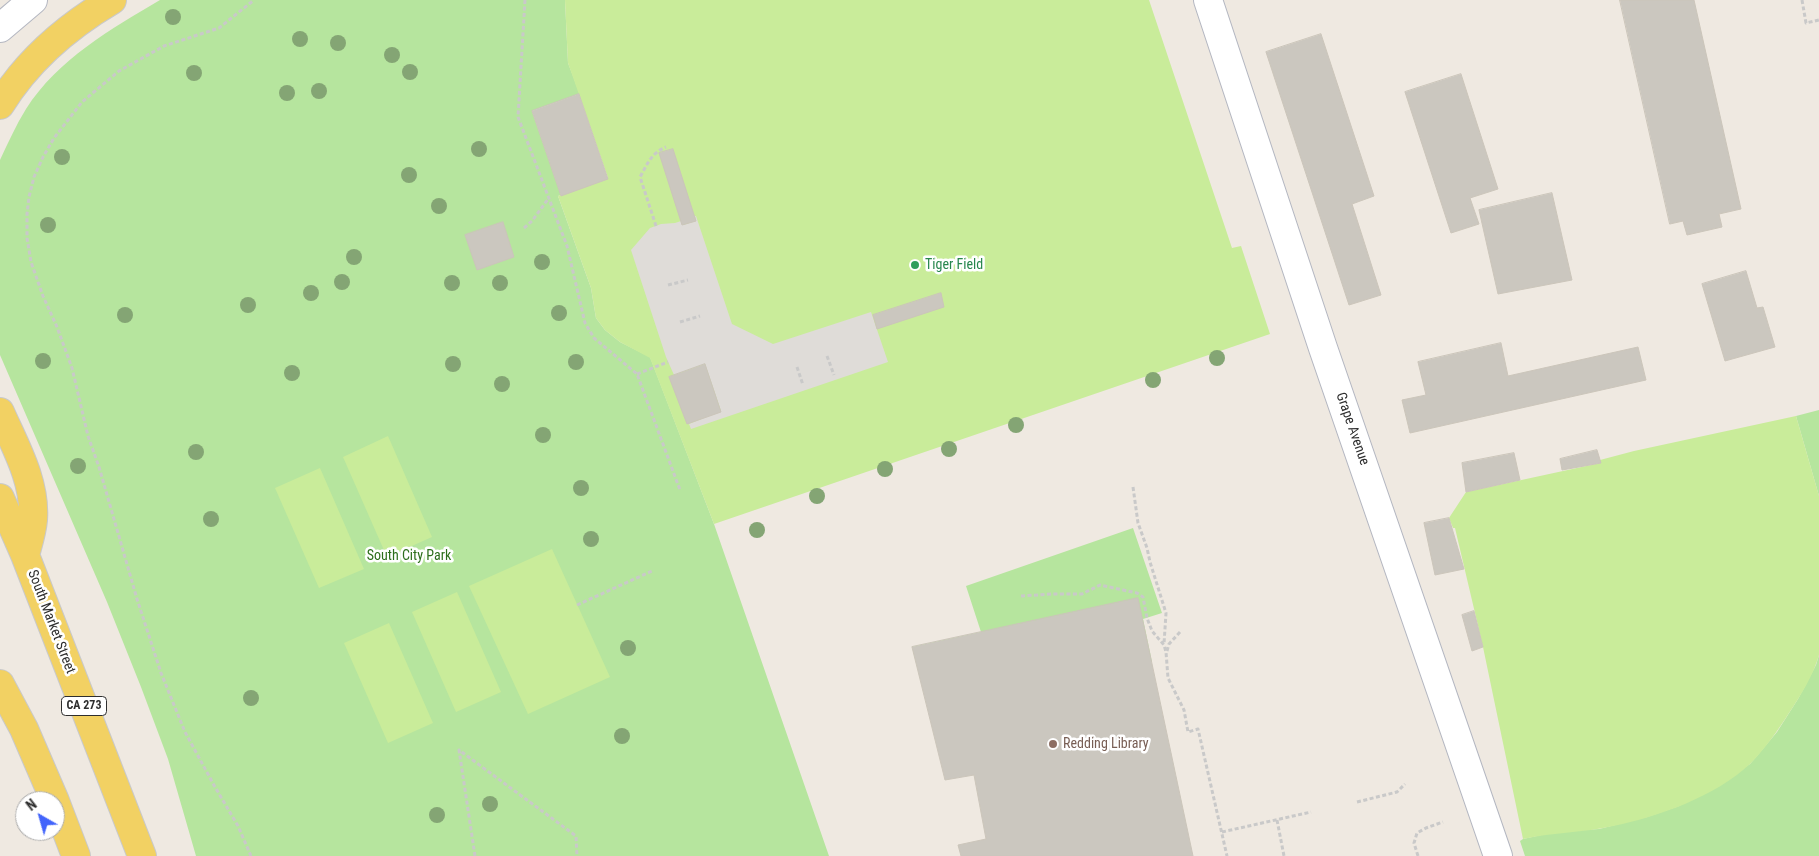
<!DOCTYPE html>
<style>
body{margin:0}
#map{position:relative;width:1819px;height:856px;overflow:hidden;background:#efe9e1;font-family:"Roboto Condensed",sans-serif}
canvas{display:block}
.north{position:absolute;left:15px;top:791px;width:50px;height:50px;box-sizing:border-box;background:#fff;border:1px solid #ababab;border-radius:50%;rotate:322deg;font-size:14px;font-weight:700;line-height:20px;text-align:center;color:#2e2e2e}
.north::after{content:'';display:block;margin:auto;width:18px;height:22px;background:#4264fb;clip-path:polygon(50% 0,100% 100%,50% 72%,0 100%)}
</style>
<div id="map">
<canvas width="1819" height="856"></canvas>
<div class="north">N</div>
</div>
<script>
const ctx = document.querySelector('canvas').getContext('2d');
ctx.lineJoin = 'round';
function fillPath(path, color) { ctx.fillStyle = color; ctx.fill(path, 'evenodd'); }
function strokePath(path, color, width, dash) { ctx.strokeStyle = color; ctx.lineWidth = width; ctx.lineCap = dash ? 'butt' : 'round'; ctx.setLineDash(dash || []); ctx.stroke(path); }
function label(font, color, halo, rows, align = 'center') {
  ctx.font = font + ' "Roboto Condensed",sans-serif'; ctx.lineWidth = 5; ctx.setLineDash([]); ctx.textBaseline = 'middle'; ctx.strokeStyle = halo; ctx.fillStyle = color; for (const [text, x, y, turn = 0] of rows) {
    ctx.save(); ctx.translate(x, y); ctx.rotate((+turn || 0) * Math.PI / 180); ctx.textAlign = isNaN(turn) ? turn : align; if (halo) ctx.strokeText(text, 0, 0); ctx.fillText(text, 0, 0); ctx.restore();
  }
}
fillPath(new Path2D(`
 M160,0H565L568,63L580,94L532,111L561,195L558,196L591,288L596,318L605,330L620,342L650,357L714,524L829,856H196L168,759L141,687L107,602L0,355V160C8,143 16,125 26,109C58,59 111,29 160,0Z
 M1819,410V496L1796,416Z
 M1133,528L1162,613L1143,619L1152,662L929,712L912,647L981,632L966,586Z
 M1819,655V856H1525L1520,841L1523,839L1555,832L1599,829L1647,817L1679,806L1750,764L1777,732L1798,699L1816,665Z`), '#b6e59e');
fillPath(new Path2D(`
 M565,0H1149L1232,248L1241,246L1270,334L714,524L650,358L620,342L605,330L596,318L591,288L558,196L608,178L568,63Z
 M1796,416L1819,496V655C1813,676 1801,695 1789,713C1778,730 1765,749 1750,764C1716,796 1658,817 1613,826C1583,833 1554,832 1523,839L1483,647L1455,528H1453L1449,518L1466,492L1600,463V460L1634,451Z
 M388,436L432,537L387,557L343,457Z
 M320,468L364,569L319,588L275,488Z
 M552,549L610,677L528,714L469,586Z
 M457,592L501,692L456,712L412,612Z
 M389,623L433,723L388,743L344,643Z`), '#c9ec9a');
fillPath(new Path2D(`
 M695,216H696L732,324L773,344L871,312L888,362L691,429L689,424L721,411L705,364L674,375L666,357L631,250L650,228L661,224L675,223L681,221L683,225L696,221Z`), '#dfdcd8');
const building = new Path2D(`
 M1620,0H1694L1741,209L1719,214L1722,227L1687,235L1683,221L1670,224Z
 M1321,34L1374,196L1352,204L1381,295L1349,305L1266,52Z
 M1461,74L1498,189L1470,198L1479,224L1451,233L1405,92Z
 M579,94L608,179L561,196L532,111Z
 M673,149L696,221L682,225L659,153Z
 M1552,193L1572,280L1498,294L1479,210Z
 M503,222L514,257L477,270L465,235Z
 M1746,271L1757,308L1763,307L1775,347L1725,361L1702,284Z
 M941,293L944,307L877,329L873,315Z
 M1501,343L1508,376L1638,347L1646,380L1410,433L1402,400L1426,395L1418,362Z
 M705,364L721,412L687,424L669,377Z
 M1597,450L1601,463L1562,470L1560,459Z
 M1514,453L1520,480L1466,492L1462,463Z
 M1449,518L1464,569L1435,575L1424,523Z
 M1138,598L1193,856H961L958,845L986,839L974,775L945,780L912,647Z
 M1474,611L1483,647L1472,651L1462,615Z`);
fillPath(building, '#cbc7bf');
strokePath(building, '#cbc5ba', 1);
const minor = new Path2D(`
 M1208,0L1323,348L1498,856`);
const secondary = new Path2D(`
 M0,28L33,0`);
const primary = new Path2D(`
 M0,105C27,61 68,26 112,0
 M0,412C15,446 36,482 33,520C32,532 28,544 25,555
 M0,498L25,555L142,856
 M0,684L24,729L55,801
 M55,801L76,856`);
strokePath(minor, '#b4b7c1', 30);
strokePath(secondary, '#b4b7c1', 30);
strokePath(primary, '#c9c9c9', 30);
strokePath(new Path2D(`
 M525,0L518,117L567,246L585,323L594,338L637,374L680,490
 M1802,0L1806,23L1819,20
 M656,226L640,177C647,165 651,153 666,147
 M524,228L532,221L548,199
 M668,285L688,280
 M680,322L700,316
 M827,356L834,375
 M797,367L803,385
 M637,374L668,362
 M1133,487L1138,523L1147,548L1150,562L1166,613L1164,644
 M1021,596L1052,594H1082L1100,585L1137,593L1143,597L1147,618L1152,631L1164,645L1166,652L1168,678L1184,710L1188,732L1198,729L1227,856
 M577,605L652,571
 M1167,651L1169,644L1181,631
 M1357,802L1397,792L1405,784
 M1277,820L1284,856
 M1222,832L1311,812
 M251,856L238,826L215,787L185,732L161,673L137,599L99,467L88,436L72,368L57,327L43,296L31,262L27,238V214L29,197L34,177L43,157L54,138L82,102L119,71L164,46L219,28L254,0
 M475,856L459,750L576,836L577,856
 M1418,856L1414,843L1417,833L1426,828L1443,822`), '#c9c9c9', 3, [4, 2.5]);
strokePath(minor, '#fff', 28);
strokePath(secondary, '#fff', 28);
strokePath(primary, '#f2d163', 28);
ctx.fillStyle = '#84a574';
for (const [x, y] of [
 [173,17],
 [300,39],
 [338,43],
 [392,55],
 [410,72],
 [194,73],
 [319,91],
 [287,93],
 [479,149],
 [62,157],
 [409,175],
 [439,206],
 [48,225],
 [354,257],
 [542,262],
 [342,282],
 [452,283],
 [500,283],
 [311,293],
 [248,305],
 [559,313],
 [125,315],
 [1217,358],
 [43,361],
 [576,362],
 [453,364],
 [292,373],
 [1153,380],
 [502,384],
 [1016,425],
 [543,435],
 [949,449],
 [196,452],
 [78,466],
 [885,469],
 [581,488],
 [817,496],
 [211,519],
 [757,530],
 [591,539],
 [628,648],
 [251,698],
 [622,736],
 [490,804],
 [437,815]
]) { ctx.beginPath(); ctx.arc(x, y, 8, 0, 2 * Math.PI); ctx.fill(); }
for (const [x, y, r, color] of [
 [915,265,5,"#2e9e5b"],
 [1053,744,5,"#8d6e63"]
]) { const dot = new Path2D(); dot.arc(x, y, r, 0, 2 * Math.PI); ctx.fillStyle = color; ctx.fill(dot); strokePath(dot, '#fff', 2); }
for (const [x, y, w] of [
 [84,706,45]
]) { const box = new Path2D(); box.roundRect(x - w / 2, y - 9.5, w, 19, 4); ctx.fillStyle = '#fff'; ctx.fill(box); strokePath(box, '#2e2e2e', 1); }
label('bold 12px', '#2e2e2e', null, [
 ["CA 273",84,706]
]);
label('14px', '#27864d', '#fff', [
 ["Tiger Field",925,265]
], 'left');
label('14px', '#2e2e2e', '#fff', [
 ["Grape Avenue",1352,429,71],
 ["South Market Street",51,622,69]
]);
label('14px', '#2c6e1b', '#fff', [
 ["South City Park",409,556]
]);
label('14px', '#785e54', '#fff', [
 ["Redding Library",1063,744]
], 'left');
</script>
